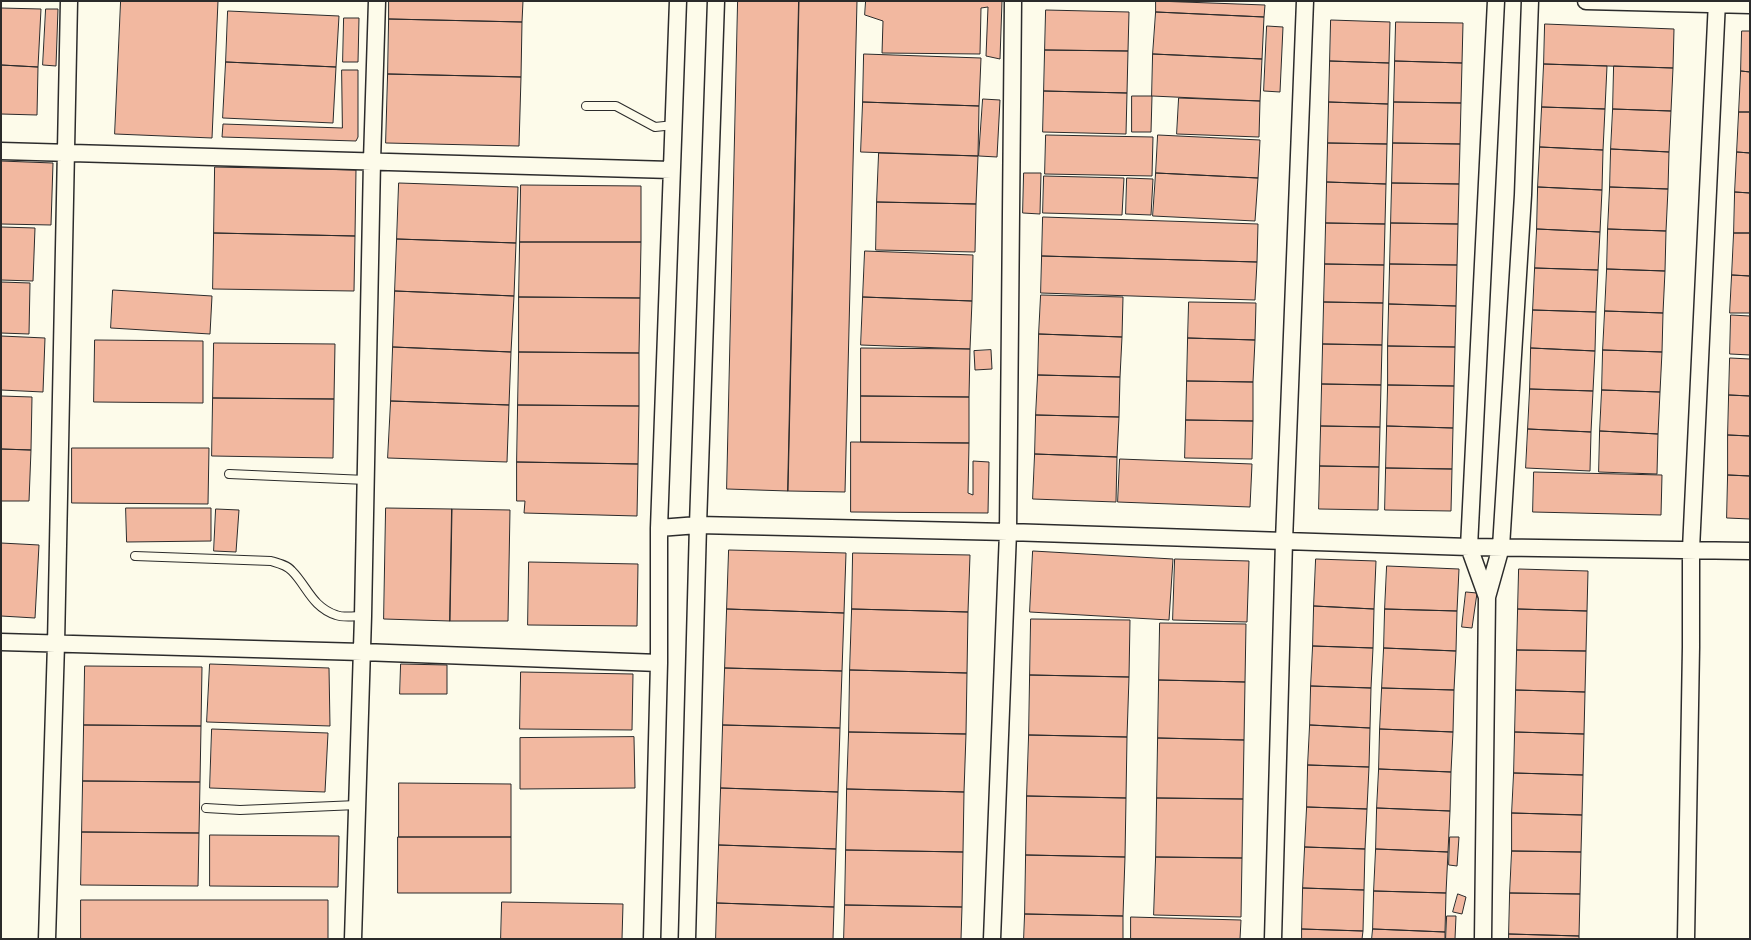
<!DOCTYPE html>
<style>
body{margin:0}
#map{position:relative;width:1751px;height:940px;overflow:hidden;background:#fdfbea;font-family:Raleway,sans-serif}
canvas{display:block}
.frame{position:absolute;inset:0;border:2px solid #2b2b2b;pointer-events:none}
</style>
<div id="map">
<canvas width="1751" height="940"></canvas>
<div class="frame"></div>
</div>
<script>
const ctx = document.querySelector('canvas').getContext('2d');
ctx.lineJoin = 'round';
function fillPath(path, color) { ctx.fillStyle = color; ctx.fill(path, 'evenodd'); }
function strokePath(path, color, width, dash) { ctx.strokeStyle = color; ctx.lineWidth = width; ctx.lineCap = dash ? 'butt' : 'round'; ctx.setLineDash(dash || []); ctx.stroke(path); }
const building = new Path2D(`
 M121,1H218L212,138L115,134Z
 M389,1H523L522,22L389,19Z
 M738,1H799L788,491L727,489Z
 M799,1H857L845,492L788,491Z
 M866,1H1002L1000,59L986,56L988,7L981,8L980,54L882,53L883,21L865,15Z
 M1156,1L1265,5L1264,17L1156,12Z
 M1,8L41,9L38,67L1,65Z
 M46,9H58L56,66L43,65Z
 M1046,10L1129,12L1128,51L1045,50Z
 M228,11L339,16L336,67L226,62Z
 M1156,12L1264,17L1262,59L1153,54Z
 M344,18H359L358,62H343Z
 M389,19L522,22L521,77L388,74Z
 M1331,20L1390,22L1389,63L1330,61Z
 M1396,22L1463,23L1462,63L1395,61Z
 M1545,24L1674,29L1673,68L1544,64Z
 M1267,26L1283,27L1280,92L1264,91Z
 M1742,31H1750V72L1741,71Z
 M1045,50L1128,51L1127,93L1044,91Z
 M864,54L981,58L979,106L863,102Z
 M1153,54L1262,59L1260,101L1152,96Z
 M1330,61L1389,63L1388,104L1329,102Z
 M1395,61L1462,63L1461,103L1394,102Z
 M226,62L336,67L333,123L223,118Z
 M1544,64L1607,66L1605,109L1542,107Z
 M1,65L38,67L37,115L1,114Z
 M1614,66L1673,68L1671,111L1613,109Z
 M342,70H358V137L356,141L222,137L223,124L342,128Z
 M1741,71L1750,72V112H1739Z
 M388,74L521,77L519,146L386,143Z
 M1044,91L1127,93L1126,134L1043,132Z
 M1132,96H1152L1151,132H1132Z
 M1179,98L1260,101L1259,137L1177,134Z
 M983,99L1000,100L997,157L979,156Z
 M863,102L979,106L978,156L861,152Z
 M1329,102L1388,104L1387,144L1328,143Z
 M1394,102L1461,103L1460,144L1393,143Z
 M1542,107L1605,109L1603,150L1540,147Z
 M1613,109L1671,111L1669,152L1611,149Z
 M1739,112H1750V153L1737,152Z
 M1046,135L1153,137L1152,176L1045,174Z
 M1158,135L1260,140L1258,178L1156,173Z
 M1328,143L1387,144L1386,184L1327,182Z
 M1393,143L1460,144L1459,184L1392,183Z
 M1540,147L1603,150L1602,190L1538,187Z
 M1611,149L1669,152L1668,189L1610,187Z
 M1737,152L1750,153V193L1735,192Z
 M879,153L978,156L976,204L877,202Z
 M1,161L53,163L51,225L1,224Z
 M215,167L356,170L355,236L214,233Z
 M1024,173H1041L1040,214L1023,213Z
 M1156,173L1258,178L1255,221L1153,216Z
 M1044,176L1124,178L1122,215L1043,213Z
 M1127,178L1153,179L1151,215L1126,214Z
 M1327,182L1386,184L1385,224L1326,223Z
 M399,183L518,187L516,243L397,239Z
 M1392,183L1459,184L1458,224L1391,223Z
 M521,185L641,186V242H520Z
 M1538,187L1602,190L1600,232L1537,229Z
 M1610,187L1668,189L1666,231L1608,229Z
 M1735,192L1750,193V233H1734Z
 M877,202L976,204L975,252L876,250Z
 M1043,217L1258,224L1257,262L1042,256Z
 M1326,223L1385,224L1384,265L1325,264Z
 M1391,223L1458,224L1457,265L1390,264Z
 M1,227L35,228L33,281L1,280Z
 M1537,229L1600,232L1598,270L1535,268Z
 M1608,229L1666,231L1665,271L1607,269Z
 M214,233L355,236L354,291L213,289Z
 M1734,233H1750V276L1732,275Z
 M397,239L516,243L514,296L395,291Z
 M520,242H641L640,298L519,297Z
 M865,251L973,255L972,301L863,297Z
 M1042,256L1257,262L1255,300L1041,293Z
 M1325,264L1384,265L1383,303L1324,302Z
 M1390,264L1457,265L1456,306L1389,304Z
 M1535,268L1598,270L1596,312L1533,310Z
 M1607,269L1665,271L1663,313L1605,311Z
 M1732,275L1750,276V313H1730Z
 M1,282L30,283L29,334L1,333Z
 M113,290L212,296L210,334L111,328Z
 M395,291L514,296L511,352L393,347Z
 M1041,295L1123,297L1122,337L1039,334Z
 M519,297L640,298L639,353L519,352Z
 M863,297L972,301L970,349L861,345Z
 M1189,302L1256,303L1255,340L1188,338Z
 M1324,302L1383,303L1382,345L1323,344Z
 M1389,304L1456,306L1455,347L1388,346Z
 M1533,310L1596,312L1595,351L1531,348Z
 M1605,311L1663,313L1662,352L1603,350Z
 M1731,315L1750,316V355L1730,354Z
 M1039,334L1122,337L1120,377L1038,375Z
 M1,336L45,338L43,392L1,390Z
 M1188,338L1255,340L1253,382L1187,381Z
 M95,340L203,341V403L94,402Z
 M214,343L335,344L334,399L213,398Z
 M1323,344L1382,345L1381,385L1322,384Z
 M1388,346L1455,347L1454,386L1388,385Z
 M393,347L511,352L509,405L391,401Z
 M861,348L970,349L969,397L861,396Z
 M1531,348L1595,351L1593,391L1530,389Z
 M991,350L992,369L975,370L974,351Z
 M1603,350L1662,352L1660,392L1602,390Z
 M519,352L639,353V406L518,405Z
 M1730,358L1750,359V396L1729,395Z
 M1038,375L1120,377L1119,417L1036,415Z
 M1187,381L1253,382V421L1186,420Z
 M1322,384L1381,385L1380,427L1321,426Z
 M1388,385L1454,386L1453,428L1387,426Z
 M1530,389L1593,391L1591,432L1528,429Z
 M1602,390L1660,392L1658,434L1600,431Z
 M1729,395L1750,396V436L1728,435Z
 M1,396L32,397L31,450L1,449Z
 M861,396L969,397V443L861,442Z
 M213,398L334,399L333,458L212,456Z
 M391,401L509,405L507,462L388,458Z
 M518,405L639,406L638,464L517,462Z
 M1036,415L1119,417L1117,457L1035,454Z
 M1186,420L1253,421L1252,459L1185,458Z
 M1321,426L1380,427L1379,467L1320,466Z
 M1387,426L1453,428L1452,469L1386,468Z
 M1528,429L1591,432L1590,471L1526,468Z
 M1600,431L1658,434L1657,474L1599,472Z
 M1728,435L1750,436V476L1728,475Z
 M851,442L969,443L968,493L973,495V461L989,462L988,513L851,512Z
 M72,448H209L208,504L72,503Z
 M1,449L31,450L29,501H1Z
 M1035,454L1117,457L1116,502L1033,499Z
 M1120,459L1252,464L1250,507L1118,502Z
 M517,462L638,464L637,516L524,513L525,501H517Z
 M1320,466L1379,467L1378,510L1319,509Z
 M1386,468L1452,469L1451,511L1385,510Z
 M1534,472L1662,475L1661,515L1533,512Z
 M1728,475L1750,476V519L1727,518Z
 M126,508H211V541L127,542Z
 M386,508L452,509L450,621L384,619Z
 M216,509L239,510L236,552L214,551Z
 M452,509L510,510L508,621H450Z
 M1,543L39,545L35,618L1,616Z
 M729,550L846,553L844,613L727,609Z
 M1033,551L1173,559L1169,620L1030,612Z
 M853,553L970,555L968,612L852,609Z
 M1175,559L1249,561L1247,622L1173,620Z
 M1316,559L1376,561L1374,609L1314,606Z
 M529,562L638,564L637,626L528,625Z
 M1387,566L1459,569L1457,611L1385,609Z
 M1519,569L1588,571L1587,611L1518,609Z
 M1466,592L1477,593L1472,628L1462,627Z
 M1314,606L1374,609L1373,648L1313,646Z
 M727,609L844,613L842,671L725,668Z
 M852,609L968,612L967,673L850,670Z
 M1385,609L1457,611L1456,651L1384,648Z
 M1518,609L1587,611L1586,651L1517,650Z
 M1031,619L1130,620L1129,677L1030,675Z
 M1160,623L1246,624L1245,682L1159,680Z
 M1313,646L1373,648L1371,688L1311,686Z
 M1384,648L1456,651L1454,690L1382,688Z
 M1517,650L1586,651L1585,692L1516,690Z
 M210,664L329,668L330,726L207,722Z
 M401,664L447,665V694H400Z
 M85,666L202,667L201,726L84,725Z
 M725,668L842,671L840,728L723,725Z
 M850,670L967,673L966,734L849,732Z
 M521,672L633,674L632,730L520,729Z
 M1030,675L1129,677L1127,737L1029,735Z
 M1159,680L1245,682L1244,740L1158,738Z
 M1311,686L1371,688L1370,728L1310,725Z
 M1382,688L1454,690L1453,732L1380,729Z
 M1516,690L1585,692L1584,734L1515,732Z
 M84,725L201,726L200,782L83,781Z
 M723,725L840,728L838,792L721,788Z
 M1310,725L1370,728L1369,767L1308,765Z
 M212,729L328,733L325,792L210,788Z
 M1380,729L1453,732L1451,772L1379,769Z
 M849,732L966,734L964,792L847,789Z
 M1515,732L1584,734L1583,775L1514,773Z
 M1029,735L1127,737L1126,798L1027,796Z
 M634,737L635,788L520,789V738Z
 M1158,738L1244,740L1243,799L1157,798Z
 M1308,765L1369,767L1367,809L1307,807Z
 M1379,769L1451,772L1450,811L1377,808Z
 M1514,773L1583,775L1582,815L1512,813Z
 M83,781L200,782L199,833L82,832Z
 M399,783L511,784V837H399Z
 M721,788L838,792L836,849L719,845Z
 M847,789L964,792L963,852L846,850Z
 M1027,796L1126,798L1125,857L1026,855Z
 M1157,798L1243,799L1242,858L1156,857Z
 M1307,807L1367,809L1365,849L1305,847Z
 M1377,808L1450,811L1448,852L1376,849Z
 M1512,813L1582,815L1581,852L1512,851Z
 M82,832L199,833L198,886L81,885Z
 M210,835L339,836L338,887L210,886Z
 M398,837H511V893H398Z
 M1450,837H1459L1457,866L1449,865Z
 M719,845L836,849L834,907L717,903Z
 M1305,847L1365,849L1364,890L1303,888Z
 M1376,849L1448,852L1446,893L1374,891Z
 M846,850L963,852L962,907L845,905Z
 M1512,851L1581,852L1580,894L1510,893Z
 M1026,855L1125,857L1123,916L1025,914Z
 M1156,857L1242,858L1241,917L1154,915Z
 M1303,888L1364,890L1363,931L1302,929Z
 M1374,891L1446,893L1445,932L1373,929Z
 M1510,893L1580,894L1579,936L1509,934Z
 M1458,894L1466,897L1462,914L1453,912Z
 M81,900H328V939H81Z
 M502,902L623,904L622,939H501Z
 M717,903L834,907L833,939H716Z
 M845,905L962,907L961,939H844Z
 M1025,914L1123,916V939H1024Z
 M1447,916H1456L1455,939H1446Z
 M1131,917L1241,920L1240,939H1131Z
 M1302,929L1363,931L1362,939H1302Z
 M1373,929L1445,932V939H1372Z
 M1509,934L1579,936V939H1509Z`);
fillPath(building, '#f2b8a0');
strokePath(building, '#2b2b2b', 1);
const service = new Path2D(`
 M586,106H616L655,127L674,125
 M229,474L366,480
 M135,556L271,561C278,563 287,565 292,571C307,586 312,607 336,615C343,618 355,616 363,616
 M206,808L240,810L357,805`);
const minor = new Path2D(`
 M1586,1L1750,5
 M1,151L671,170
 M659,528L698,525L1008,532L1469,547L1750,551
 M1487,597L1469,547L1496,1
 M1,642L362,652L659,663
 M47,939L56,644L69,1
 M353,939L363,616L372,161L377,1
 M652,939L659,663V528L678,1
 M687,939L698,525L716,1
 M992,939L1008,532L1013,1
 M1273,939L1284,541L1305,1
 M1483,939L1487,597L1501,547L1523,195L1530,1
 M1686,939L1691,647V549L1717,1`);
strokePath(service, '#2b2b2b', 10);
strokePath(minor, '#2b2b2b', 19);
strokePath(service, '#fdfbea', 8);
strokePath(minor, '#fdfbea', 16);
</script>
